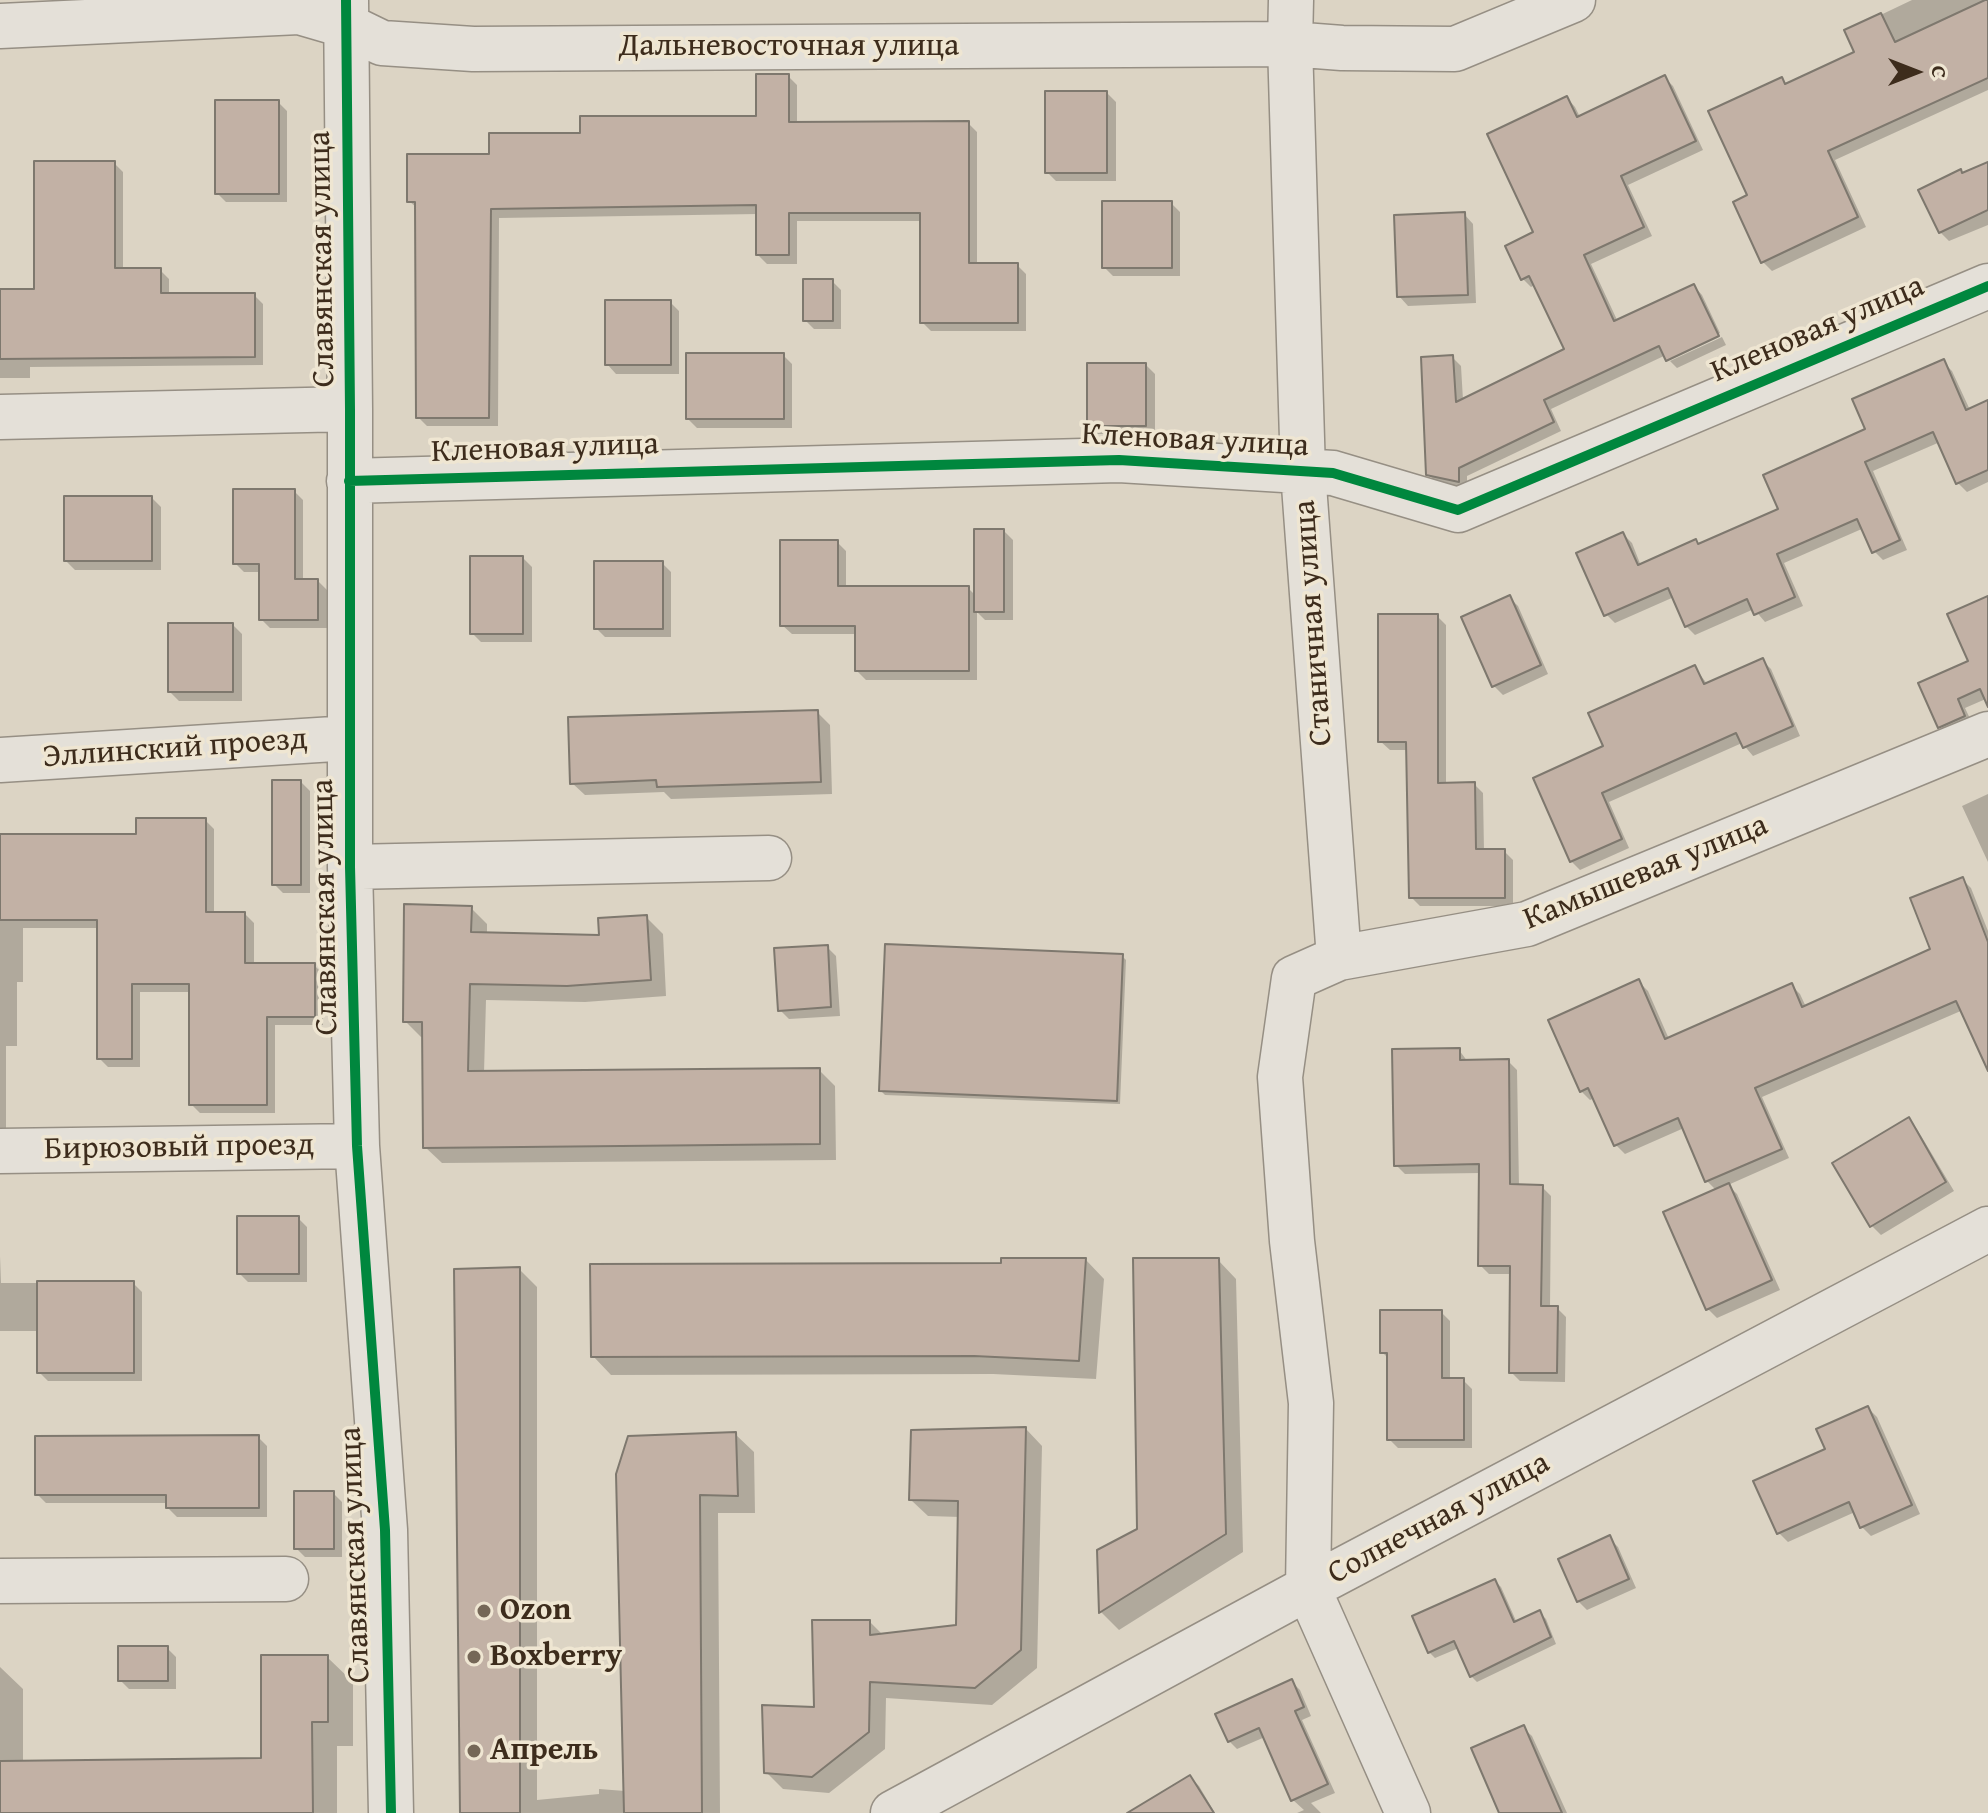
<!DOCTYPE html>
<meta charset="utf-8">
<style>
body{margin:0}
#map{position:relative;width:1988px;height:1813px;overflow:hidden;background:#dcd4c4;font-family:"Gentium Book Plus",serif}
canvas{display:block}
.north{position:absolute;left:1876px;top:32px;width:80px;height:80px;-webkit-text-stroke:6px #efe6d2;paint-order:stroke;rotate:90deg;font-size:22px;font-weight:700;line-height:32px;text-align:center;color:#3d2c1c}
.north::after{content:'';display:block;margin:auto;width:28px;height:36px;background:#3d2c1c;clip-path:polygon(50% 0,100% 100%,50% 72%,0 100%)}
</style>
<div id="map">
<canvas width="1988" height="1813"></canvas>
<div class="north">С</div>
</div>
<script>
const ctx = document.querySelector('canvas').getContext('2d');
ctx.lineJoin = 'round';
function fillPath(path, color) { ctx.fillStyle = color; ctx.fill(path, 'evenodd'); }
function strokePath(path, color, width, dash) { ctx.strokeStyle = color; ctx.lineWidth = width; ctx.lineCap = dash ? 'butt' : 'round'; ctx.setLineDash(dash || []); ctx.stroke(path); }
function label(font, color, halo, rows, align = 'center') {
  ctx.font = font + ' "Gentium Book Plus",serif'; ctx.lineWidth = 7; ctx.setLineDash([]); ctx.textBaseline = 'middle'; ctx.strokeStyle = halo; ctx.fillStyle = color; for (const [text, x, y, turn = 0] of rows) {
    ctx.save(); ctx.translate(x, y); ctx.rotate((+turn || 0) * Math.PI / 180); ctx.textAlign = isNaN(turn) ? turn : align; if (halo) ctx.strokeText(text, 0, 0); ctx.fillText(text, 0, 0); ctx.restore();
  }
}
fillPath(new Path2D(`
 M1912,0H1988V90L1835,160L1866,227L1772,271L1763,262L1750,196L1782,79L1787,85L1857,53L1847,31Z
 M788,76L797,85V124L968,123L977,132V265H1017L1026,274V331H931L922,322V221H797V264H767L758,255V214L499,218L498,426H427L418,417L417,208L409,201L491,156L582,135L758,118Z
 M1664,77L1673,86L1703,150L1628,185L1652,236L1591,264L1618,322L1694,286L1702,295L1720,333L1669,357V360L1666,355L1551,409L1561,431L1467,476V490L1437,483L1428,474L1453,358L1461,366L1463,400L1566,350L1535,285L1531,287L1522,278L1536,233L1567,98L1575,107L1580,117Z
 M1107,93L1116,102V181H1056L1047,172Z
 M278,102L287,111V202H226L217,193Z
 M114,163L123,172V270H160L169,279V295H254L263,304V365L30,367V378H0V291H36Z
 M1988,164V225L1949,241L1940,232Z
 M1171,203L1180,212V276H1113L1104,267Z
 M1464,214L1473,224L1476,303L1408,306L1399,296Z
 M832,281L841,290V329H814L805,320Z
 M670,302L679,311V374H616L607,364Z
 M1722,337L1726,345L1677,368L1670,361Z
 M783,355L792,364V428H697L688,419Z
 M1943,362L1952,371L1970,410L1988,402V482L1967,492L1958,483L1940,442L1873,471L1907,550L1883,560L1874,551L1864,528L1784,563L1803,606L1765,622L1754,609L1695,635L1686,626L1674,597L1615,623L1606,614L1623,534L1632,543L1641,566L1696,541L1700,546L1781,510Z
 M1146,365L1155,374V434H1098L1089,425Z
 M294,491L303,500V581H318L327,590V628H270L261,619V572H244L235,563Z
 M152,498L161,507V570H75L66,561Z
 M1004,531L1013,540V620H985L977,612V680H866L857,671V634H792L782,625L837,542L846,551V588H968L976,596Z
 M523,558L532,567V642H481L472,633Z
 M662,563L671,572V637H605L596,628Z
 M1509,597L1518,606L1548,674L1503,695L1494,686Z
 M1988,599V698L1965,708L1973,725L1949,735L1940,726L1970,662Z
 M1437,616L1446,625V785L1474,784L1483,793L1484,851H1504L1513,860V906H1420L1411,897L1408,750H1390L1380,741Z
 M233,625L242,634V701H179L170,692Z
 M1762,660L1771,669L1800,736L1753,756L1742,743L1609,802L1629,848L1580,870L1571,861L1606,747L1695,668L1708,685Z
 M817,712L830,725L832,794L671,799L664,792L585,795L572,783Z
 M301,782L310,791V893H283L274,884Z
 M1988,794V862L1962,806Z
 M205,820L214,829V914H245L254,923V965H314L323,974V1025H275V1113H200L191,1104V992H140V1067H108L99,1058V928H23V982H17V1046H6V1135H0V836H138Z
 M1962,879L1971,888L1988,931V1067L1963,1010L1762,1097L1789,1158L1728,1185L1737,1194L1780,1290L1717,1318L1708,1309L1716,1190L1707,1181L1684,1128L1625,1154L1616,1145L1595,1098L1590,1100L1581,1091L1639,982L1648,991L1669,1039L1791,985L1800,994L1806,1007L1933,950Z
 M471,908L487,924V934L601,938L646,917L663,934L666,996L585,1002L486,1000L484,1073L819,1070L835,1086L836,1160L442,1163L425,1147L424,1037H421L405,1021Z
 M827,947L836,956L840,1016L789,1019L780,1010Z
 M1122,956L1126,960L1120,1104L885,1095L881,1091Z
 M1459,1050L1468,1062L1508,1061L1517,1070L1519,1187H1542L1551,1196L1550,1308H1557L1566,1317L1565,1382L1520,1381L1511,1372L1512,1274H1489L1480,1265L1481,1173L1405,1174L1396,1165Z
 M1908,1120L1917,1129L1954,1191L1881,1235L1872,1226Z
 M298,1218L307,1227V1282H248L239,1273Z
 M0,1256L1,1283H133L142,1292V1381H48L39,1372V1331H0Z
 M1086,1260L1104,1279L1096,1379L993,1374L611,1375L593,1356L1003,1265Z
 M1218,1260L1236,1279L1243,1552L1119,1630L1101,1612L1099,1552L1139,1530Z
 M519,1269L537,1287V1800L599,1794V1789L625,1791L618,1474L735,1434L754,1452L755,1513H718L720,1813H462Z
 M1441,1312L1450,1321V1380H1463L1472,1389V1448H1398L1389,1439V1359L1382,1352Z
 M1868,1408L1877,1417L1920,1514L1871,1536L1862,1527L1855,1512L1788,1542L1779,1533L1828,1450Z
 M1026,1429L1042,1446L1037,1668L992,1705L886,1698L885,1749L829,1793L783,1789L766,1772L817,1709L870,1622L883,1635L958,1627L960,1517L928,1516L911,1500Z
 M258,1437L267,1446V1517H177L168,1508V1503H46L37,1494Z
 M333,1493L342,1502V1557H305L296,1548Z
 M1609,1538L1618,1547L1636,1588L1587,1610L1578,1601Z
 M1495,1581L1501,1587L1517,1623L1540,1613L1546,1619L1556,1644L1477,1682L1471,1676L1459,1648L1435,1658L1429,1652Z
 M167,1648L176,1657V1689H129L120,1680Z
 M327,1657L353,1682V1746H337V1813H0V1667L23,1689V1763L263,1760Z
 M1291,1681L1300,1690L1311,1716L1302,1720L1335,1793L1311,1803L1321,1813H1297L1304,1810L1293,1800L1265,1737L1237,1749L1229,1741Z
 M1523,1728L1532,1736L1567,1813H1507Z
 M1190,1777L1199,1786L1215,1813H1134Z`), '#0003');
const building = new Path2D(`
 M1985,0H1988V78L1828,151L1858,217L1761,263L1733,202L1747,195L1708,111L1782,77L1785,84L1854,52L1844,30L1881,13L1895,42Z
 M756,74H789V122L969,121V263H1018V323H920V213H789V255H756V205L491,209L489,418H416L415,202H407V154H489V133H580V116H756Z
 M1665,75L1696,141L1621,176L1644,227L1584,255L1614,321L1694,284L1719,336L1666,361L1659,346L1544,400L1554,422L1459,468V482L1426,475L1421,357L1453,355L1456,402L1564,349L1529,276L1521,280L1505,246L1533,232L1487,134L1567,96L1577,117Z
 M1045,91H1107V173H1045Z
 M215,100H279V194H215Z
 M34,161H115V268H161V293H255V357L0,359V289H34Z
 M1988,162V210L1939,233L1918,190L1961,169L1962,173Z
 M1102,201H1172V268H1102Z
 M1465,212L1468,295L1397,297L1394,215Z
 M803,279H833V321H803Z
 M605,300H671V365H605Z
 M686,353H784V419H686Z
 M1944,359L1966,410L1988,400V470L1956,484L1933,432L1865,462L1900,540L1872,553L1857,519L1777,554L1795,597L1754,615L1747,599L1685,627L1668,588L1604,616L1576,553L1623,532L1638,565L1696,539L1698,544L1778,509L1763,475L1865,429L1852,399Z
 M1087,363H1146V426H1087Z
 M233,489H295V579H318V620H259V564H233Z
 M64,496H152V561H64Z
 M974,529H1004V612H974Z
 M780,540H838V586H969V671H855V626H780Z
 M470,556H523V634H470Z
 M594,561H663V629H594Z
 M1510,595L1541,665L1492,687L1461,617Z
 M1988,596V707L1980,689L1958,699L1965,716L1938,728L1918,683L1968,661L1947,614Z
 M1378,614H1438V783L1475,782L1476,849H1505V898H1409L1406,742H1378Z
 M168,623H233V692H168Z
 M1763,658L1793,726L1743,748L1736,733L1602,793L1622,839L1570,862L1533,778L1603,746L1588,713L1695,665L1704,684Z
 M818,710L821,782L657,787L656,780L570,784L568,717Z
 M272,780H301V885H272Z
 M136,818H206V912H245V963H315V1017H267V1105H189V984H132V1059H97V920H0V834H136Z
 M1963,877L1988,942V1071L1956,1001L1755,1088L1782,1149L1705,1182L1678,1118L1614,1146L1588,1088L1580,1092L1548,1020L1639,979L1665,1039L1792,983L1802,1007L1930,949L1910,898Z
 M404,904L472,906L471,932L599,935L598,918L647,915L651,980L567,986L470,984L468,1071L820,1068V1144L423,1148L422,1022H403Z
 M885,944L1123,954L1117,1101L879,1091Z
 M828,945L831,1007L778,1011L774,948Z
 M1460,1048V1060L1509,1059L1510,1184L1543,1185L1541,1306H1558L1557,1373H1509L1510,1266H1478L1479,1164L1394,1166L1392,1049Z
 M1909,1117L1946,1182L1870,1227L1832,1163Z
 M1729,1183L1772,1280L1706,1310L1663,1212Z
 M237,1216H299V1274H237Z
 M1001,1258H1086L1079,1361L974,1356L591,1357L590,1264L1001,1263Z
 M1133,1258H1219L1226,1534L1099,1613L1097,1550L1137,1529Z
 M520,1267V1813H460L454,1269Z
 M37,1281H134V1373H37Z
 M1380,1310H1442V1378H1464V1440H1387V1353H1380Z
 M1868,1406L1912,1505L1860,1528L1849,1502L1777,1534L1753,1481L1825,1449L1816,1429Z
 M1026,1427L1021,1650L975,1688L870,1682L869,1732L812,1777L764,1773L762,1705L814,1707L812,1620H870V1635L956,1625L958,1501L909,1500L911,1430Z
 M736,1432L738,1496L700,1495L702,1813H624L616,1474L628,1436Z
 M259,1435V1508H166V1495H35V1436Z
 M294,1491H334V1549H294Z
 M1610,1535L1629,1579L1577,1602L1558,1559Z
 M1495,1579L1514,1622L1540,1610L1551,1637L1470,1677L1454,1641L1428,1653L1412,1616Z
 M118,1646H168V1681H118Z
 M261,1655H328V1722H312L313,1813H0V1761L261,1758Z
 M1292,1679L1304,1707L1295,1711L1328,1784L1291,1801L1259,1728L1228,1742L1215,1714Z
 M1524,1725L1562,1813H1499L1471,1748Z
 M1190,1775L1214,1813H1127Z`);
fillPath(building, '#c2b1a5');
strokePath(building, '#7e786e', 2);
const minor = new Path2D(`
 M346,0L350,409V867L357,1146L385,1530L391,1813
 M1291,0L1290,44L1303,472L1339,958
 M0,26L299,12L347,26L382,43L473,49L1290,44L1342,48L1455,49L1573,0
 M0,417L350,409
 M349,481L1119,460L1333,473L1458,510L1988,286
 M0,760L350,738
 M350,867L769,858
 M0,1151L357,1146
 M0,1581L286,1579
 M893,1813L1308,1588L1988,1229
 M1408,1813L1308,1588L1311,1403L1292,1241L1280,1077L1294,978L1339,958L1527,924L1988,734`);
strokePath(minor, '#968f84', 47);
strokePath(minor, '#e4e0d8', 44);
strokePath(new Path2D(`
 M346,0L350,409V867L357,1146L385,1530L391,1813
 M349,481L1119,460L1333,473L1458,510L1988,286`), '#00873e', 10);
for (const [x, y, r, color] of [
 [484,1611,8,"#756757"],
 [474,1657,8,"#756757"],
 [474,1751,8,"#756757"]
]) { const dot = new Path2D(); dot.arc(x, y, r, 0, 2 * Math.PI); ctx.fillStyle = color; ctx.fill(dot); strokePath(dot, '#efe6d2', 3); }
label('32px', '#3d2c1c', '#efe6d2', [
 ["Дальневосточная улица",789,47],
 ["Славянская улица",323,259,-91],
 ["Кленовая улица",1818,330,-23],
 ["Кленовая улица",1195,441,3],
 ["Кленовая улица",545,449,-2],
 ["Станичная улица",1314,623,-94],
 ["Эллинский проезд",175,749,-4],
 ["Камышевая улица",1646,873,-22],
 ["Славянская улица",326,907,-91],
 ["Бирюзовый проезд",179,1148,-1],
 ["Солнечная улица",1439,1519,-28],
 ["Славянская улица",356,1555,-92]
]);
label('bold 32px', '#3d2c1c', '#efe6d2', [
 ["Ozon",500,1611],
 ["Boxberry",490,1657],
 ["Апрель",490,1751]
], 'left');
</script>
